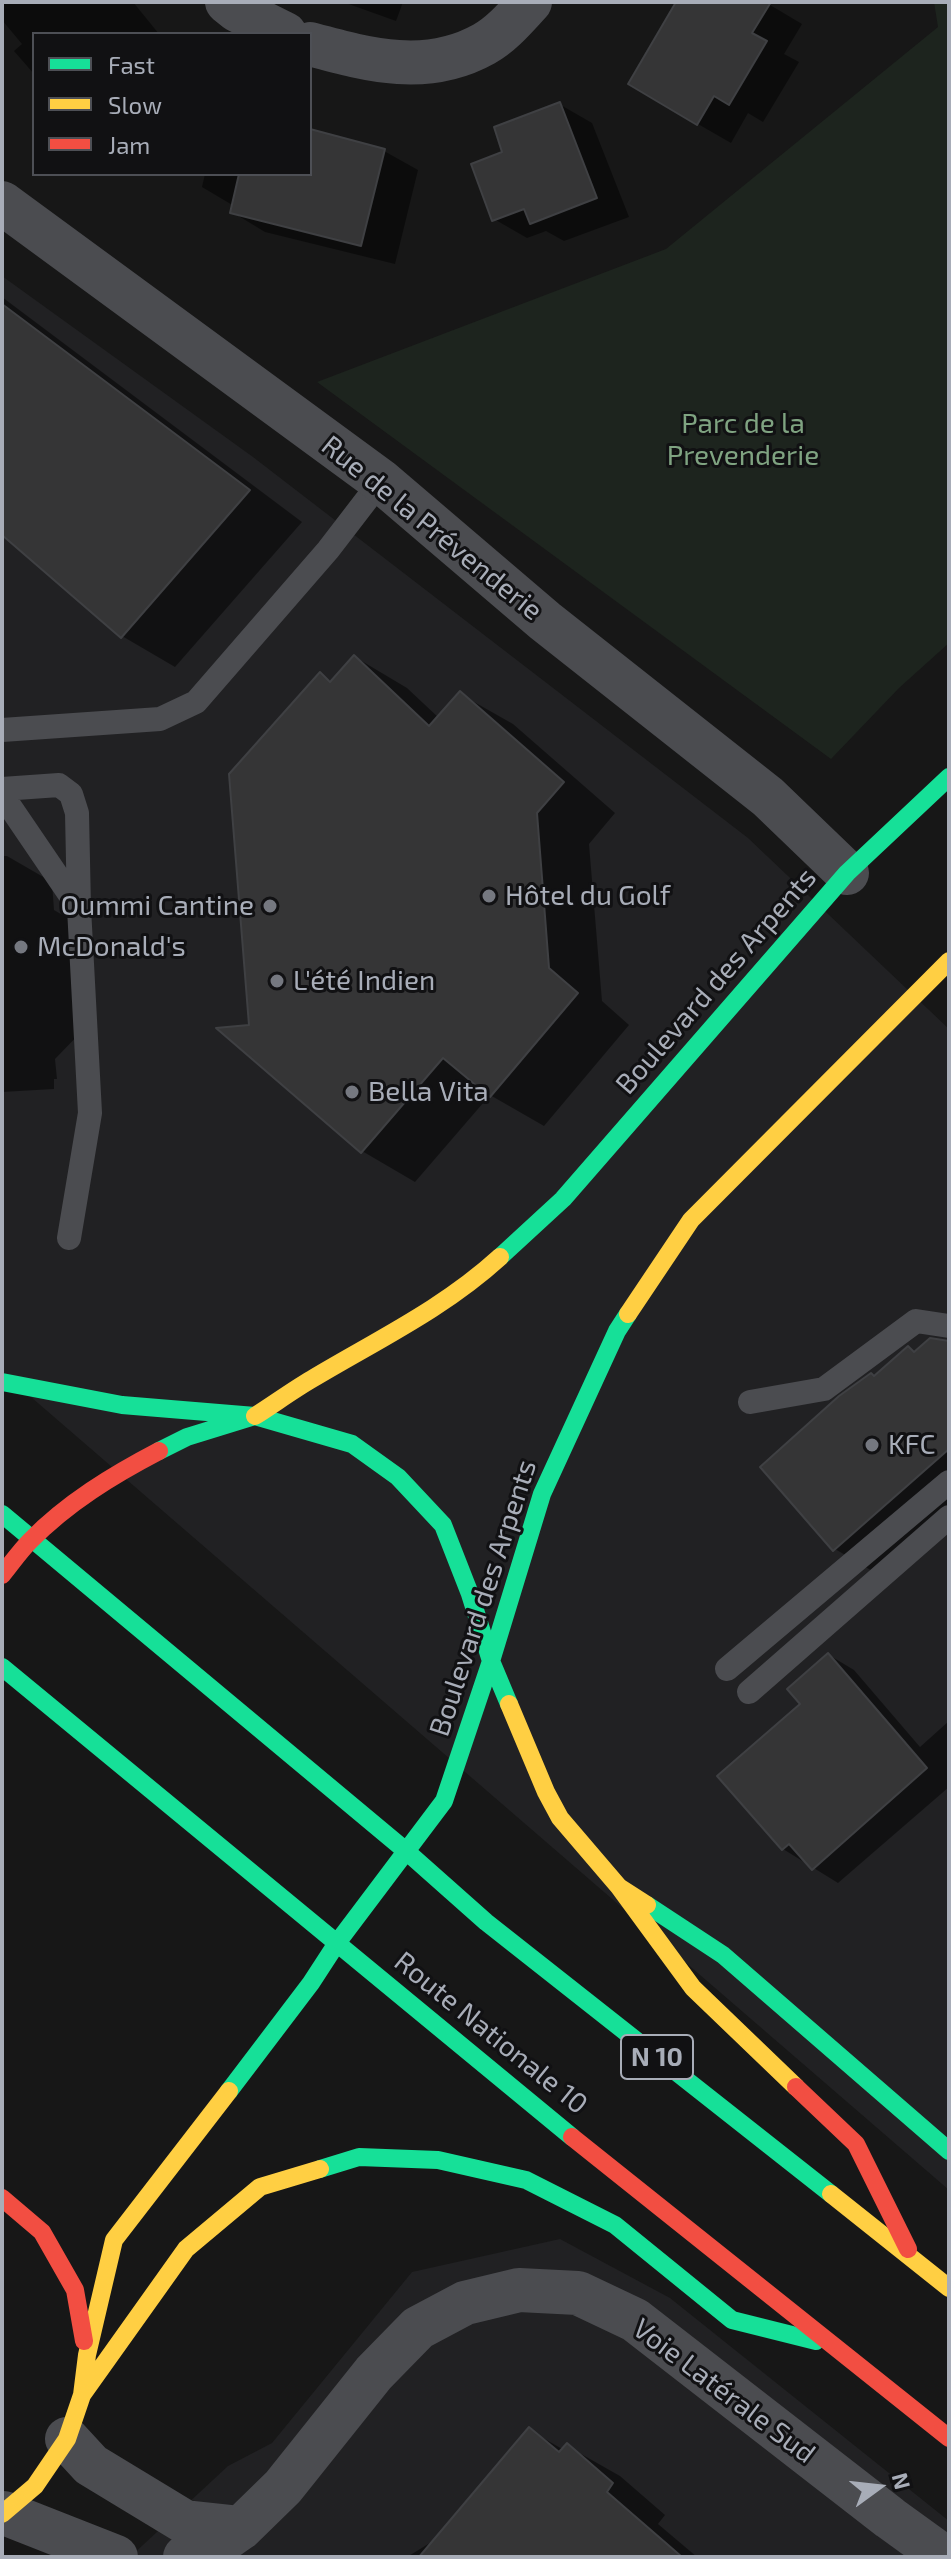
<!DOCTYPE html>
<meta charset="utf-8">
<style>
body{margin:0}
#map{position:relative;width:951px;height:2559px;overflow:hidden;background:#171717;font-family:"Exo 2",sans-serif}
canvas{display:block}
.frame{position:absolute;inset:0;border:4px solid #a8adb8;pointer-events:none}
.legend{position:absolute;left:32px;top:32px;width:280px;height:144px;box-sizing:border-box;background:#111113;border:2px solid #4d4f55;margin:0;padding:10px 14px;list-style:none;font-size:24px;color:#a8adb8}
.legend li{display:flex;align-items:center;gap:16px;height:40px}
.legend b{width:40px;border:2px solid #4d4f55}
.north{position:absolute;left:839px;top:2447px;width:80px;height:80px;-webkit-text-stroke:6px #111113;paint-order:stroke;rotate:75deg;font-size:22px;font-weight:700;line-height:32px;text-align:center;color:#a8adb8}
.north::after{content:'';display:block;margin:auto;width:28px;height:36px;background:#a8adb8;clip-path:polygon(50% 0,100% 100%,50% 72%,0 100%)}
</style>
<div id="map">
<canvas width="951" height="2559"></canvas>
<div class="frame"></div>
<ul class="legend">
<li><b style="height:10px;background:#16e098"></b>Fast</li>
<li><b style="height:10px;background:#ffcf43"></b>Slow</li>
<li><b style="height:10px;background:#f24e42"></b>Jam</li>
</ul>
<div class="north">N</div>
</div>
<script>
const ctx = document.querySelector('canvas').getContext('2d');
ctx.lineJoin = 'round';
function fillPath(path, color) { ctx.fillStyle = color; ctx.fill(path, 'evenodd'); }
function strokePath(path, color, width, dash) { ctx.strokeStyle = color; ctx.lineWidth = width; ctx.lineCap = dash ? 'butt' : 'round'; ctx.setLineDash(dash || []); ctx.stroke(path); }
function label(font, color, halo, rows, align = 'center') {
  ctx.font = font + ' "Exo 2",sans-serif'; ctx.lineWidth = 6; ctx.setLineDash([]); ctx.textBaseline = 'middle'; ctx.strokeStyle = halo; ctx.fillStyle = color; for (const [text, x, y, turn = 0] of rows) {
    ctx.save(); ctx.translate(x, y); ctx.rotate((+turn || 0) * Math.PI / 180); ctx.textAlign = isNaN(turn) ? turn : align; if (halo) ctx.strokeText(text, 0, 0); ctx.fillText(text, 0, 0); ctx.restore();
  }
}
fillPath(new Path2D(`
 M2,276L253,457L748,838L949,1029V2190L2,1372Z
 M560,2239L670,2298L949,2521V2557H130L228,2466L272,2443L412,2272Z`), '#212123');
fillPath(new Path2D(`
 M934,2H949V643L899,688L831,759L317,382L666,249L938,27Z`), '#1d241e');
fillPath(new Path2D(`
 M2,2H133L159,34H34V74L14,51L22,44L2,20Z
 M343,2H403L396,21Z
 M706,2H765L802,24L784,54L799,62L763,122L748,113L731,143L698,124Z
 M559,104L592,123L629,217L564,241L546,231L527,238L494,219L505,153Z
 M310,131L384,151L418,170L395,264L265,232L232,212L234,206L202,187L205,174H310Z
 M2,297L302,522L175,667L122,636L2,533Z
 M355,657L407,688L439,718L460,694L513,724L615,813L589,844L602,1001L629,1025L544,1126L490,1095L415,1182L362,1151L251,1026L320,675L333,682Z
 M2,856H7L52,882L54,910L83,927L88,1025L55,1059L57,1079H54V1089L2,1092Z
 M908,1348L949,1372V1513L879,1575L835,1549L876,1377Z
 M829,1655L854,1670L920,1747L949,1721V1787L838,1883L783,1849L803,1704Z
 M529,2430L564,2450L567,2446L620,2476L665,2515L658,2524L697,2557H407L438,2538Z`), '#0007');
const building = new Path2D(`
 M676,2H771L752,33L767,41L729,105L714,96L697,125L628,84Z
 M560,102L597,198L530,224L524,209L492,221L471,164L502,152L494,127Z
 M310,129L385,149L361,246L230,213L239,174H310Z
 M2,304L250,490L121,638L2,535Z
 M354,655L429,726L460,691L564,782L537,813L549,968L578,993L490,1097L443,1058L361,1153L216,1028L249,1025L229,774L320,672L330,682Z
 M930,1338L949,1341V1449L833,1551L760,1467L839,1396L871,1373L874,1376L908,1346L914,1352Z
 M828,1653L927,1768L812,1870L789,1844L782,1850L717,1776L800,1704L787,1689Z
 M529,2427L559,2452L567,2443L613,2483L607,2492L682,2557H419Z`);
fillPath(building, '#353536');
strokePath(building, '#3f4043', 2);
strokePath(new Path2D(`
 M2,730L160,719L196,702L328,550L381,481
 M2,789L59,785L71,794L77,813L79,908L90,1113L69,1238
 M2,799L11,808L79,908
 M750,1402L824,1389L916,1321L949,1326
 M727,1669L949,1482
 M749,1692L949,1517`), '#4b4c50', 24);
strokePath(new Path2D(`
 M227,2L237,10L285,34
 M310,44C369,60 427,76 484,44C502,34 516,17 530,2
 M2,203L381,481L545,621L768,797L847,873
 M67,2439L91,2465L185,2522L241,2528
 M4,2513L116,2557
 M185,2557L215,2546L241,2528L283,2487L374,2373L418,2328L465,2303L519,2290L578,2293L635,2320L890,2518L944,2557`), '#4b4c50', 44);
strokePath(new Path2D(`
 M500,1257L563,1199L847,873L949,777
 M2,1382L122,1405L255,1416
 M159,1451L187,1437L255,1416L352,1444L398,1477L443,1525L470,1594L491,1661L509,1704
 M2,1514L406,1851L486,1922L831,2194
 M2,1667L572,2137
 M647,1905L723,1955L949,2151
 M229,2091L311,1983L337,1943L444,1801L491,1661L542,1494L617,1331L628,1314
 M320,2169L359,2157L438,2160L526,2180L615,2225L732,2320L816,2341`), '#16e098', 18);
strokePath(new Path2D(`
 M628,1314L691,1220L949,961
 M255,1416C274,1404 293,1390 312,1379C377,1340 443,1309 500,1257
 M509,1704L546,1792L560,1818L619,1887L647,1905
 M619,1887L693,1988L796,2087
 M831,2194L949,2288
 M82,2395L186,2249L260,2187L320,2169
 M2,2514L35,2486L67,2439L82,2395L87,2355L114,2240L229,2091`), '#ffcf43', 18);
strokePath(new Path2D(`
 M2,1575C11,1564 20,1551 30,1541C67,1503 113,1475 159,1451
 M796,2087L856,2144L908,2249
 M572,2137L949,2438
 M2,2198L42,2232L75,2290L84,2341`), '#f24e42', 18);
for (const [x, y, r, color] of [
 [489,896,8,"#757880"],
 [270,906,8,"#757880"],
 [21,947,8,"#757880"],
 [277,981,8,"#757880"],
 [352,1092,8,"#757880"],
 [872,1445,8,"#757880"]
]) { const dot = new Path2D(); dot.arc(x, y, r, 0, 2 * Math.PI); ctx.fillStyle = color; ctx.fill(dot); strokePath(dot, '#111113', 3); }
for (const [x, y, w] of [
 [657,2057,72]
]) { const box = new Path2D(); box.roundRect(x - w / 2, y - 22, w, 44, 6); ctx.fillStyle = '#111113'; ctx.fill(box); strokePath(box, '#a8adb8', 2); }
label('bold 26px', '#a8adb8', null, [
 ["N 10",657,2057]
]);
label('28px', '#7fa381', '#111113', [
 ["Parc de la",743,424],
 ["Prevenderie",743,456]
]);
label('28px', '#a8adb8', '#111113', [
 ["Rue de la Prévenderie",432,528,39],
 ["Boulevard des Arpents",716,981,-49],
 ["Boulevard des Arpents",483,1598,-72],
 ["Route Nationale 10",491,2033,39],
 ["Voie Latérale Sud",724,2391,37]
]);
label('28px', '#a8adb8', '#111113', [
 ["Hôtel du Golf",505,896],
 ["Oummi Cantine",254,906,"right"],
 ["McDonald's",37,947],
 ["L'été Indien",293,981],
 ["Bella Vita",368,1092],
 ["KFC",888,1445]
], 'left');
</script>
